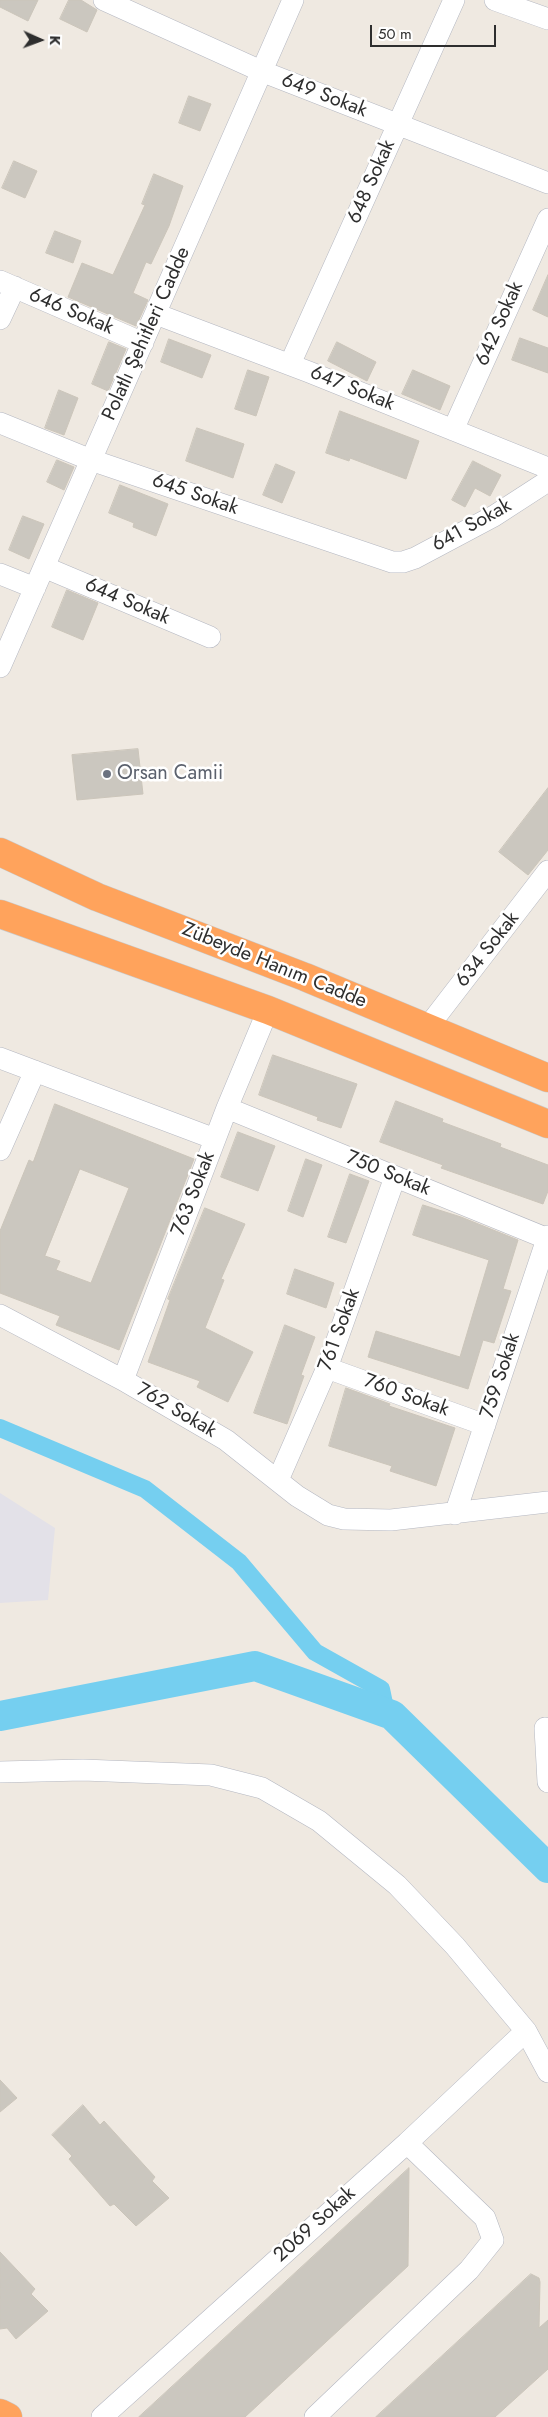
<!DOCTYPE html>
<meta charset="utf-8">
<style>
body{margin:0}
#map{position:relative;width:548px;height:2417px;overflow:hidden;background:#efe9e1;font-family:Jost,sans-serif}
canvas{display:block}
.north{position:absolute;left:15px;top:15px;width:50px;height:50px;-webkit-text-stroke:4px #fff;paint-order:stroke;rotate:92deg;font-size:14px;font-weight:700;line-height:20px;text-align:center;color:#2e2e2e}
.north::after{content:'';display:block;margin:auto;width:18px;height:22px;background:#2e2e2e;clip-path:polygon(50% 0,100% 100%,50% 72%,0 100%)}
.scale{position:absolute;left:370px;top:25px;width:126px;height:22px;box-sizing:border-box;border:2px solid #2e2e2e;border-top:0;padding-left:6px;font-size:15px;line-height:18px;white-space:nowrap;color:#2e2e2e;-webkit-text-stroke:4px #fff;paint-order:stroke}
</style>
<div id="map">
<canvas width="548" height="2417"></canvas>
<div class="north">K</div>
<div class="scale">50 m</div>
</div>
<script>
const ctx = document.querySelector('canvas').getContext('2d');
ctx.lineJoin = 'round';
function fillPath(path, color) { ctx.fillStyle = color; ctx.fill(path, 'evenodd'); }
function strokePath(path, color, width, dash) { ctx.strokeStyle = color; ctx.lineWidth = width; ctx.lineCap = dash ? 'butt' : 'round'; ctx.setLineDash(dash || []); ctx.stroke(path); }
function label(font, color, halo, rows, align = 'center') {
  ctx.font = font + ' Jost,sans-serif'; ctx.lineWidth = 5; ctx.setLineDash([]); ctx.textBaseline = 'middle'; ctx.strokeStyle = halo; ctx.fillStyle = color; for (const [text, x, y, turn = 0] of rows) {
    ctx.save(); ctx.translate(x, y); ctx.rotate((+turn || 0) * Math.PI / 180); ctx.textAlign = isNaN(turn) ? turn : align; if (halo) ctx.strokeText(text, 0, 0); ctx.fillText(text, 0, 0); ctx.restore();
  }
}
fillPath(new Path2D(`
 M0,1493L55,1528L48,1600L0,1603Z`), '#e3e1e8');
strokePath(new Path2D(`
 M0,1428L145,1489L239,1562L315,1652L381,1689L386,1713`), '#75cff0', 18);
strokePath(new Path2D(`
 M0,1716L255,1666L392,1715L548,1868`), '#75cff0', 30);
const building = new Path2D(`
 M0,0H38L28,21L0,7Z
 M69,0H81L97,10L87,32L60,19Z
 M189,96L211,104L200,131L179,123Z
 M14,161L37,171L25,198L2,188Z
 M154,174L183,186L169,226L151,264L146,262L133,293L148,300L136,326L68,297L82,263L113,275L145,205L142,204Z
 M55,231L81,241L73,263L46,253Z
 M548,275V317L533,310Z
 M520,338L548,348V373L512,360Z
 M169,339L211,355L202,378L161,362Z
 M109,342L126,349L108,391L92,384Z
 M337,342L376,362L367,381L328,361Z
 M248,370L269,377L256,416L235,409Z
 M413,370L450,386L440,410L402,394Z
 M59,390L78,398L64,435L45,428Z
 M340,411L419,441L406,479L350,458L349,461L326,453Z
 M197,428L244,444L233,478L186,461Z
 M57,460L74,467L64,490L47,482Z
 M473,461L501,475L490,496L475,488L465,507L452,500Z
 M276,464L295,472L282,503L263,495Z
 M120,485L168,504L156,536L133,527L134,523L109,513Z
 M23,516L44,524L29,559L9,550Z
 M67,590L98,603L83,640L52,627Z
 M138,749L143,794L77,800L72,755Z
 M548,788V850L528,875L499,852Z
 M273,1055L357,1084L341,1128L317,1120L318,1117L259,1095Z
 M396,1101L443,1119L442,1122L501,1144L500,1147L548,1165V1191L543,1204L441,1168L443,1165L380,1142Z
 M55,1104L194,1159L119,1350L56,1325L60,1316L0,1293V1231L29,1160L33,1162ZM80,1169L129,1188L91,1283L56,1270L60,1261L45,1256Z
 M238,1132L275,1146L258,1191L221,1177Z
 M306,1159L322,1165L303,1217L288,1211Z
 M350,1174L369,1181L346,1243L328,1237Z
 M423,1205L461,1217L518,1240L503,1289L511,1291L494,1343L483,1340L468,1389L368,1357L376,1331L460,1357L489,1260L413,1235Z
 M205,1208L245,1224L221,1279L224,1280L205,1328L253,1352L228,1402L197,1387L200,1381L148,1362L170,1300L168,1299Z
 M295,1269L334,1283L326,1308L287,1294Z
 M285,1325L315,1337L301,1375L304,1376L287,1424L254,1413Z
 M346,1388L390,1404L389,1406L455,1428L436,1486L390,1471L392,1466L329,1446Z
 M0,2080L17,2098L0,2112Z
 M83,2105L100,2125L104,2121L155,2177L152,2181L169,2198L136,2226L114,2204L110,2206L69,2159L72,2156L52,2135Z
 M409,2168L408,2266L245,2417H139Z
 M0,2252L35,2289L31,2294L48,2311L16,2339L7,2328L0,2329Z
 M531,2274L539,2278L540,2282L539,2328L548,2320V2369L495,2417H376Z`);
fillPath(building, '#cbc7bf');
strokePath(building, '#cbc5ba', 1);
const minor = new Path2D(`
 M104,0L261,71L548,183
 M495,0L548,19
 M0,281L143,343
 M156,314L309,372L548,468
 M0,319L15,287
 M290,364L454,0
 M0,423L91,460L392,562H403L415,558L494,516L548,481
 M453,430L548,219
 M44,567L210,637
 M0,574L35,588
 M0,667L293,0
 M427,1028L548,871
 M0,1058L215,1139
 M227,1108L548,1239
 M0,1150L35,1071
 M0,1315L123,1380L226,1440L297,1496L328,1515L344,1519L391,1520L548,1502
 M327,1368L485,1425
 M123,1380L227,1108L268,1010
 M278,1480L327,1368L395,1177
 M455,1514L548,1236
 M545,1728L548,1782
 M0,1772L83,1770L211,1775L262,1788L319,1821L397,1885L455,1946L526,2031L548,2072
 M102,2417L407,2143L526,2031
 M315,2417L469,2270L493,2240L485,2218L407,2143`);
const highway = new Path2D(`
 M0,852L97,897L305,977L548,1078
 M0,914L268,1010L548,1124
 M0,2413L8,2417`);
strokePath(minor, '#b4b7c1', 22);
strokePath(highway, '#c9c9c9', 29);
strokePath(minor, '#fff', 21);
strokePath(highway, '#ffa35c', 28);
for (const [x, y, r, color] of [
 [107,774,5,"#6b7280"]
]) { const dot = new Path2D(); dot.arc(x, y, r, 0, 2 * Math.PI); ctx.fillStyle = color; ctx.fill(dot); strokePath(dot, '#fff', 2); }
label('20px', '#2e2e2e', '#fff', [
 ["649 Sokak",324,96,21],
 ["648 Sokak",372,182,-66],
 ["646 Sokak",71,312,23],
 ["642 Sokak",500,324,-66],
 ["Polatlı Şehitleri Cadde",147,334,-66],
 ["647 Sokak",352,389,22],
 ["645 Sokak",195,495,19],
 ["641 Sokak",472,526,-29],
 ["644 Sokak",127,602,23],
 ["634 Sokak",488,950,-52],
 ["Zübeyde Hanım Cadde",274,966,22],
 ["750 Sokak",388,1174,22],
 ["763 Sokak",194,1194,-69],
 ["761 Sokak",340,1330,-70],
 ["759 Sokak",501,1376,-72],
 ["760 Sokak",406,1396,20],
 ["762 Sokak",176,1411,30],
 ["2069 Sokak",315,2225,-42]
]);
label('20px', '#5b616d', '#fff', [
 ["Orsan Camii",117,774]
], 'left');
</script>
